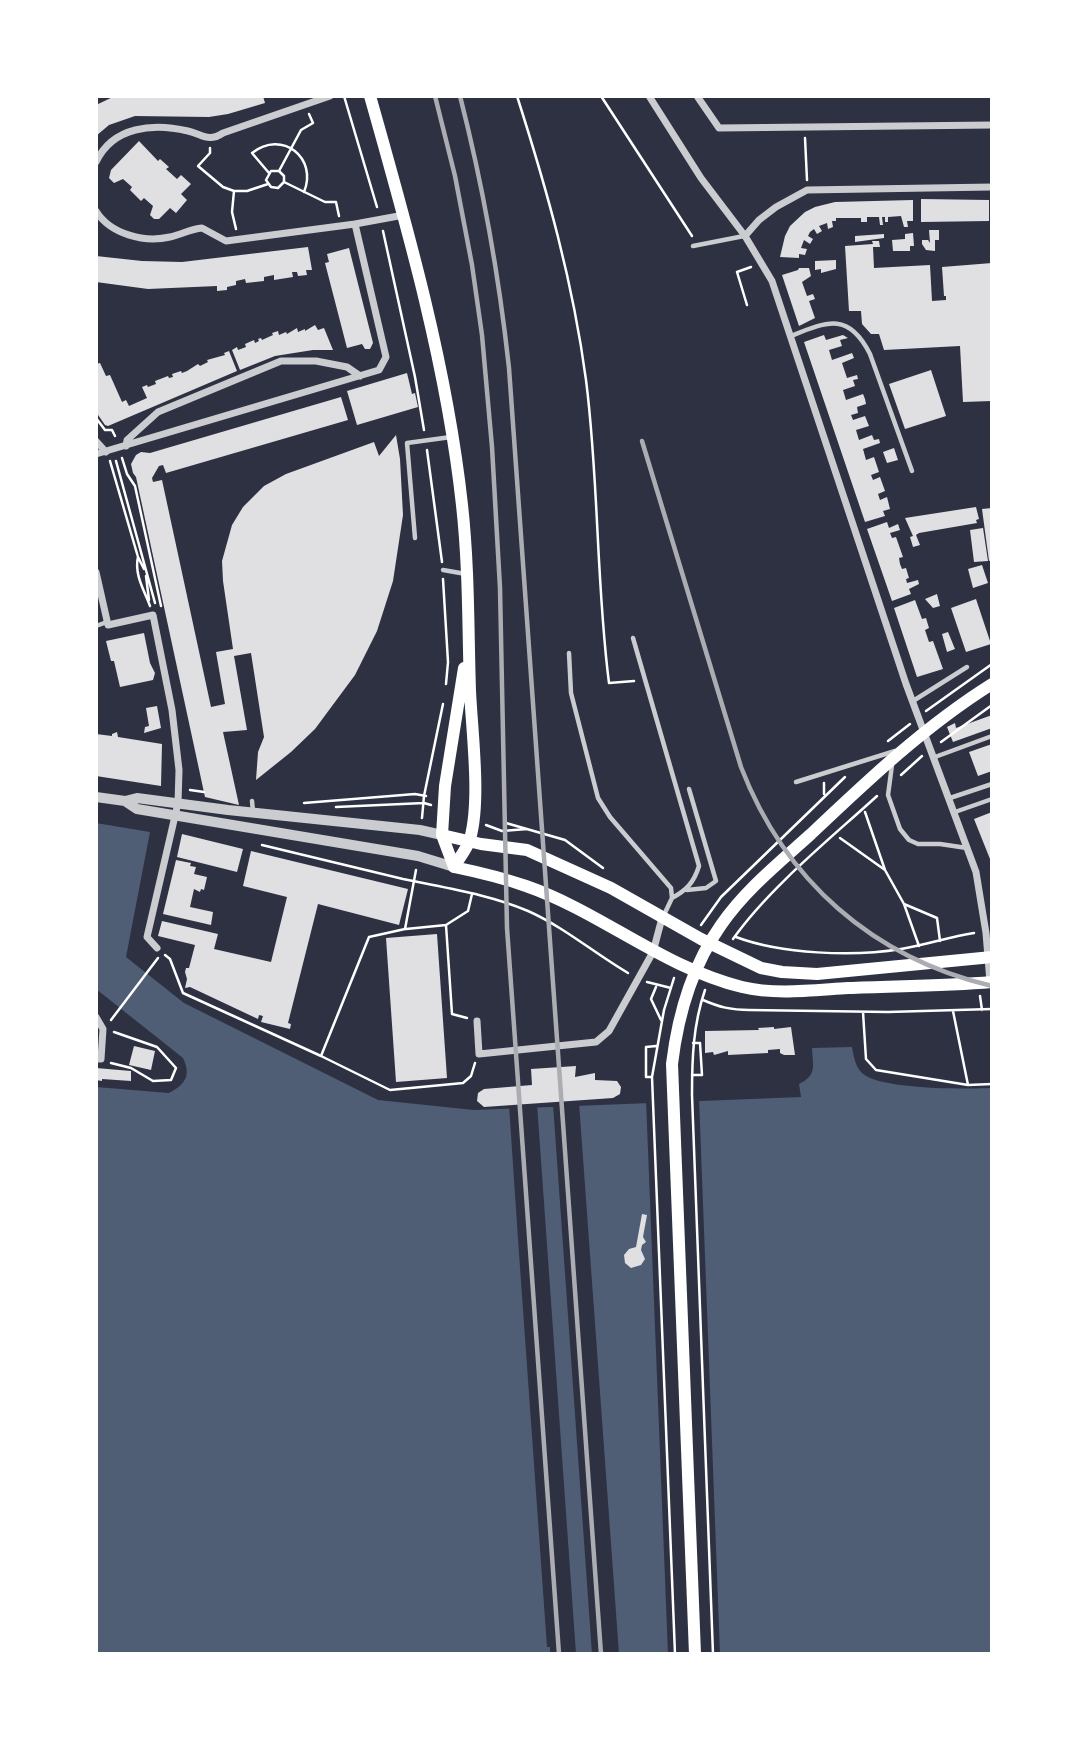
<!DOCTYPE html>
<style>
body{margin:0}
#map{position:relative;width:1088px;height:1750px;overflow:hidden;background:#2d3142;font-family:"IBM Plex Sans",sans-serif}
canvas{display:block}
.frame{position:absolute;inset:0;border:98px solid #fff;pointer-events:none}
</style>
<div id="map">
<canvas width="1088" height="1750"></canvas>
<div class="frame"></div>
</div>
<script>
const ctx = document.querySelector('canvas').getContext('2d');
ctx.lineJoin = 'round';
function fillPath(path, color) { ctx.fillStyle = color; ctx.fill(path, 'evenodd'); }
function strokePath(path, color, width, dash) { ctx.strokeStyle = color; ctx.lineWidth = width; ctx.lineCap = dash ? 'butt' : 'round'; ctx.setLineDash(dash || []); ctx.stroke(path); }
fillPath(new Path2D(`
 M96,823L150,832L126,957L184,1003L378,1100L474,1110L801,1097L799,1084C817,1075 813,1067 812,1048L852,1047C854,1057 855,1066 862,1073C880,1090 965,1089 992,1088V1654H96V1087L169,1093C186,1084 191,1075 183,1058L96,989Z`), '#4f5d75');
fillPath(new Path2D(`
 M699,1098L720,1654H668L646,1100Z
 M579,1103L619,1654H592L553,1104Z
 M537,1104L576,1654H550V1647H547L518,1239L509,1105Z`), '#2d3142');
fillPath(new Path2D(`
 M115,96H263L265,103L228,114L209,117L135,116L109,125L96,136V105Z
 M139,141L158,161L160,159L169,167L166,169L177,179L181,175L191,184L181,194L187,200L176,213L170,208L159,219H154L150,215L153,206L144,198L141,201L130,190L132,187L123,179L114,183L109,178L111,170Z
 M921,199L989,200V221L921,222Z
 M913,200V221H907L908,227H904L901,216L888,217V222H885V217H882L883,225H880L879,217H867V222H861V218H836V221H832L833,227L828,229L827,223L819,226L822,231L817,234L814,229L810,232L808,236L813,239L810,244L804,240L801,248L807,249L805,255L799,254V258L780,257L785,236L790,226L805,212L815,207L835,202Z
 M929,230H939V240H935V251L926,250L922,244V240H928L930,243Z
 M913,233L914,246H910V251H893L892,240L905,239V234Z
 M884,234V238L855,242V236Z
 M872,241H879L880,247H873L874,268L930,265L932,301L946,300V296H944L942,267L992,263V401L963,402L960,346L884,350L879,334H871L862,324L861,311H849L845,246L873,244Z
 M308,247L312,270H306L307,275L298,276L297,272H292L293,277L274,280V275L264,277V281L246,283L245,279L236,281V285L227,287V290L217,291V286L148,289L96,282V256L142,261L182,262Z
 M349,248L373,343L370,349H365L362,344L347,348L325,263L329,262L327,254Z
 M836,260V269L821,273V269L815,270V261Z
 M799,268H809L811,276L802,282L807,296L813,294L815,299L809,301L815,318L799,326L782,275L798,270Z
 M315,325L318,330L324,328L333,350H313L275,356L240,370L232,350L237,347L238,350L246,347L245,344L254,340L255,343L259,341L258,339L261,338L262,340L273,335L272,333L278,331L279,335L286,332L287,334L297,328L298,332L305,329V331Z
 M824,335L826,340L843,335L848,338L840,340L842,346L829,350L832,360L852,353L854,358L842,363L847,378L857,375L858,379L853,380L855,386L843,390L846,400L863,394L865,399L866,404L857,407L858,413L851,415L853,420L865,416L869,426L856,430L859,440L872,435L874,440L879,439L880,443L863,449L866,460L874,457L879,472L871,475L873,480L880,477L885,491L878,494L880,500L887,497L890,509L883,511L885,516L865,522L804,342Z
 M229,351L237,371L108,426L105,425L96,412V364L100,363L106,376L110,375L122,402L126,400L129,406L147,398L142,387L147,385L148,387L156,384L155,381L168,376L169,378L173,377L172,374L181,371L182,373L187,371L198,364L200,366L208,362L207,360L225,355L224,353Z
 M931,370L946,416L905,429L889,384Z
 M407,373L412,394L415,393L418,407L357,425L347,391Z
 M341,397L348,420L166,473L163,465L159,466L152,478L153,482L162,480L211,707L225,704L216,652L233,649L223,581L222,561L232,525L243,507L264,486L286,474L374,442L379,456L396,435L400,459L403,515L393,581L377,631L355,675L315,729L291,752L256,780L258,752L264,737L251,653L234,656L247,730L223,732L239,805L205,797L136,477L133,473L131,464L136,455L141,452L150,453Z
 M894,448L898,460L887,463L883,452Z
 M976,507L979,519L976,520L977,523L919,533L916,535L920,545L913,547L910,537L913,536L905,518Z
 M992,508V560L989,561L982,509Z
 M887,522L889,528L898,524L900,530L890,533L892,538L896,537L903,557L899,558L900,564L902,569L906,568L909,578L906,579L907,583L918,580L919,584L909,589L911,594L892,601L867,529Z
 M983,528L988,561L974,562L970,530Z
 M982,565L988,583L973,588L968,569Z
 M937,594L940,606L933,608L925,599Z
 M976,599L991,644L966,652L951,608Z
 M915,600L922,619L926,618L929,628L925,630L929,642L933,641L943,669L917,677L894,608Z
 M948,632L955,649L947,652L942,634Z
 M144,633L150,663L155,673L153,680L120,687L114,661H111L106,641Z
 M157,706L161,728L144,733L145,727L149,726L146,708Z
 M992,715V728L953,742L947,727L955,723L956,728Z
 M117,732L118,737L162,744L161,786L96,776V734L112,736V734Z
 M992,744V771L978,776L969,752Z
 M992,812V864L974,819Z
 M182,834L243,849L237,872L177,857Z
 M251,851L408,889L399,925L318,904L288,1023L291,1024L290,1029L261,1022L263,1016L259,1015L258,1019L190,987L185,988L187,979L185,972L186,968H189L195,945L158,936L162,921L218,934L214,949L271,962L287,897L243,886Z
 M176,860L191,863L190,866L196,867L194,874L207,877L204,890L201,889L200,892L194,889L190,907L213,912L211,925L163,914Z
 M437,934L447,1078L396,1082L386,938Z
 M774,1027V1029L791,1027L795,1055H784L780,1053V1049L768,1050V1053L728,1055V1051L714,1055L713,1052L705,1053V1031L759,1030L758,1028Z
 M134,1046L155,1051L151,1070L129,1065Z
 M576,1066L575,1077L595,1073V1080L617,1081L621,1087L620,1094L613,1098L484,1107L477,1101L478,1093L484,1089L532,1085L531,1069Z
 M96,1068L131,1071V1081L102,1079V1081L96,1080Z
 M642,1214L647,1215L643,1237L646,1242L642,1245L641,1250L645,1259L641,1265L631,1268L625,1263L624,1255L629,1249L636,1247Z`), '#e0e0e3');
strokePath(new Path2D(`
 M344,96L377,207
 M517,96C547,190 573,282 586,380C599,481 596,583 609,683L634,681
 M601,96L692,236
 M805,138L807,180
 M210,148V153L198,166L223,187L234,191
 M279,171L301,130L313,123L309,114
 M269,173L252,153C282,129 318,158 304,192
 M284,182L278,188L271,187L266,180L271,171H279L284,176V182L325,202H336L339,216
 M236,229L232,212L234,191H247L268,184
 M383,231L415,377L424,430
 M747,305L737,272L751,267
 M96,418L105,430H112L115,436
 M427,450L442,562
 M122,458L127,474L135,486L161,606
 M110,461L138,557C134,574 144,590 150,606
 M116,461L155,603
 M138,557L144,569
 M146,576L149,600
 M443,579L448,662L446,684
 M926,711L992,664
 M888,741L910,724
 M941,742L992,705
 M901,775L922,756
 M824,783V794
 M190,790L204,792
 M304,803L415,794L426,796
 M336,807L424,803L431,805
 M865,812L885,870L904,904L919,946
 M422,818L424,796L443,704
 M506,823L565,840L603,868
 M486,825L502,831L527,829
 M840,838L885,870
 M262,845C309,856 356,868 403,879C445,888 488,894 528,911C564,927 594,953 628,973
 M904,904L937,918L940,941
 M446,925L452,1014L467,1018
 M701,925L721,897L845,777
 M406,929L446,925L468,911L472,894
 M736,937C781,954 853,957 901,949C925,945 949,937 974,933
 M733,939C769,888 831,838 877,796
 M165,955L170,959L183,993L321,1056L369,937L405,929L416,870
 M674,978L664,1010L652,1077L675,1654
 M647,982L671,988
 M656,987L651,999L661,1020
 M705,990C693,1025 692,1059 692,1095L713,1654
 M980,996L982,1010
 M703,1000C719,1007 731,1010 749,1010L888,1012L992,1009
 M953,1011L968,1085
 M863,1012L866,1059L876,1070L968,1085L992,1084
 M111,1020L158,958
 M321,1056L390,1090L463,1083L471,1076L475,1063
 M111,1063L131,1068L153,1081L171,1080L176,1068L157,1047L114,1032
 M692,1075H702L700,1043H693
 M652,1077H646V1047L656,1046`), '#fff', 2.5);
strokePath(new Path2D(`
 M693,246L744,236
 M791,336C828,321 849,312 870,354L912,471
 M415,538L407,443L451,437
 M443,570L466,574
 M96,626L107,622
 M633,638L699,866C694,882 687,890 672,898
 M569,653L571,693L598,798L610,817L671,888L672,898L663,917
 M913,701L967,667
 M935,757L992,736
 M892,765L888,795L900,829L909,840L918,844H940L967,848
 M796,782L895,751
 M950,798L992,784
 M252,801L253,812
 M955,812L992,799
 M687,890L706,888L716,881L689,789`), '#caccd0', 4.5);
strokePath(new Path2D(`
 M649,96L701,178L745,236L772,281L906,684L976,872L986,933L990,982
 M697,96L719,128L992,125
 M96,162C113,126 153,123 188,131C202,134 208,143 223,133L330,96
 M96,211C110,234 144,243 170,237C181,235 190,229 202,228L226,241L355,224L404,215
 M745,236L759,220L776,207L807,190L992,187
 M96,441L106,452
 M126,446L127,440L158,412L281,361H316L347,367L360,376
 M96,454L379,370L386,357L355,224
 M96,572L108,625L153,615L172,710L179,770L178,803L147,937L157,948
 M96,1017L103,1029L101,1059H96
 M477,1021L479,1054L596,1042L609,1031L653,952L662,918`), '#caccd0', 7);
strokePath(new Path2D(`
 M96,797L125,801L137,798L228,810L420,830L442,835
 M125,801L137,809L418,856L454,867`), '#caccd0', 10);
strokePath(new Path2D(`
 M370,96C408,230 447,367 462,505C469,568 468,629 470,691C472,733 481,801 470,839C467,849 459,858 454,867
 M442,835L481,844L527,850L611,888L701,939L761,968L782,972L817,974L992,957
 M454,867C478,872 503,878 526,886C601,912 662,967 742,987C775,995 814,990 848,988C896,986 944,986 992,982
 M454,867L442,835L445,786L464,668
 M695,1654L672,1064C678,1014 692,966 721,925C745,890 780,862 811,834C868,780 925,726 992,684`), '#fff', 12);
strokePath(new Path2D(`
 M435,96L455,176L472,265L482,335L492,447L500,588L507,928L559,1654
 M460,96C483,186 499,276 509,368L601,1654
 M642,441L741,767C785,881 873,958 992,986`), '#abadb3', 4.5);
</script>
